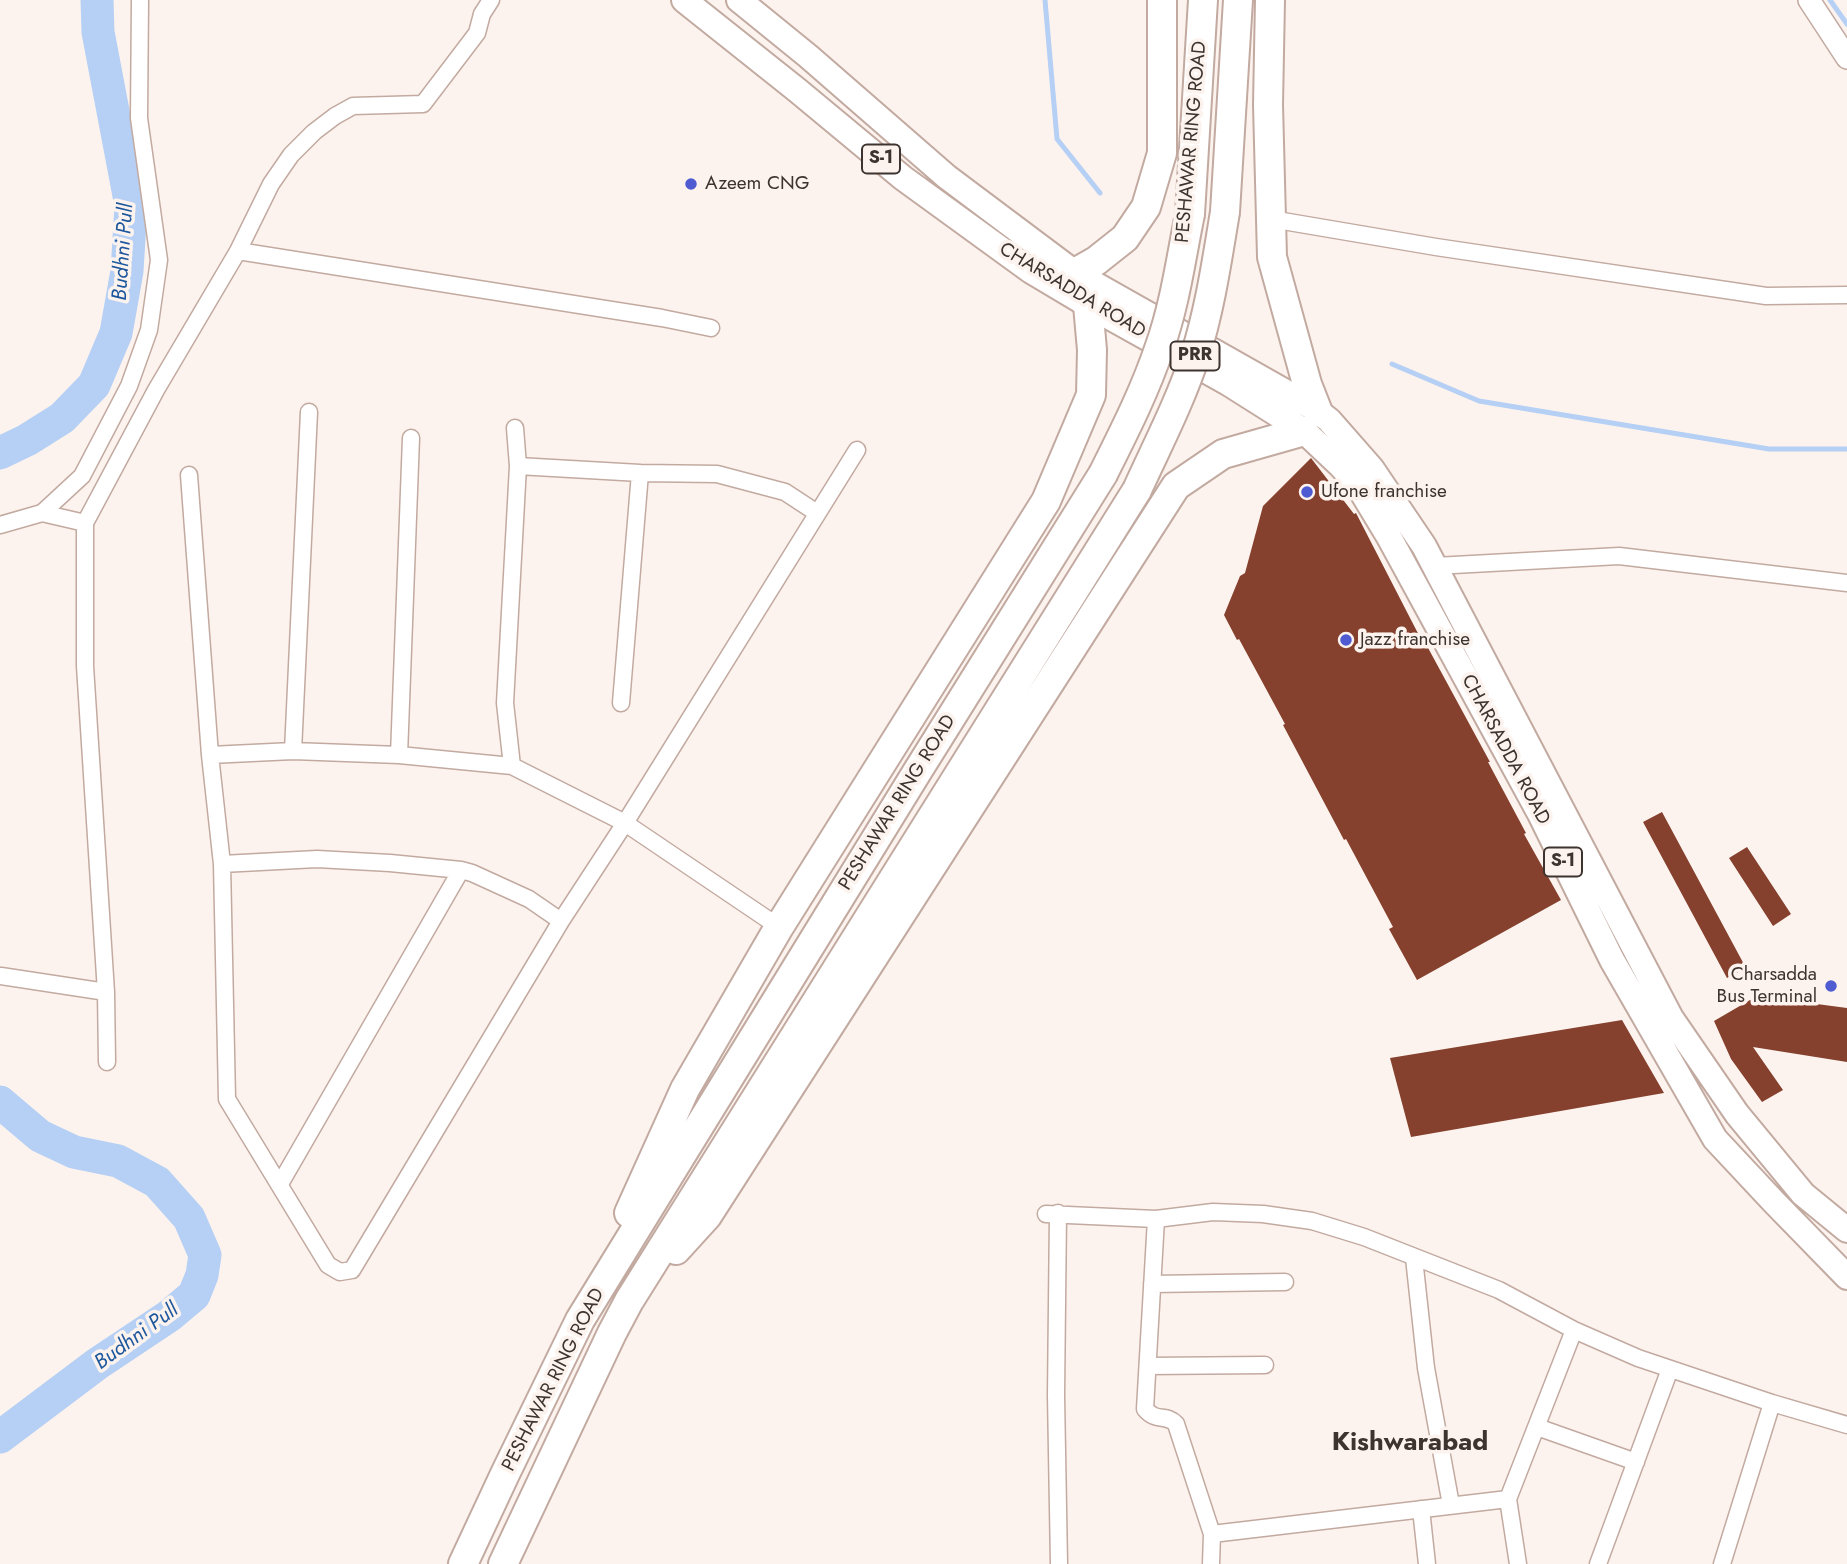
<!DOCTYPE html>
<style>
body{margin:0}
canvas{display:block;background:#fdf3ee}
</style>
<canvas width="1847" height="1564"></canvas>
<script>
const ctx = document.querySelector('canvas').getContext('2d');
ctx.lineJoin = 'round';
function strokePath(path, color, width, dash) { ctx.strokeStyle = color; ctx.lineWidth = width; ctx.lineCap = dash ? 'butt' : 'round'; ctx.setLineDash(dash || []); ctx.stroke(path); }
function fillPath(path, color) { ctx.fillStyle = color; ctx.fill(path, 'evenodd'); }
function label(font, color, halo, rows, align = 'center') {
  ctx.font = font + ' Jost,sans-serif'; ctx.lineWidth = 7; ctx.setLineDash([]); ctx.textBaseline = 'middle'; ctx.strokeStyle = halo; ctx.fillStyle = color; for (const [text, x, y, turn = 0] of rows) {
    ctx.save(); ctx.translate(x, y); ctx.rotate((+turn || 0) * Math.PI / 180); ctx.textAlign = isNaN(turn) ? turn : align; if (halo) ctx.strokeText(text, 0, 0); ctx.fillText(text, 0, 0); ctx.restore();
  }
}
strokePath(new Path2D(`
 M1045,0L1057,139L1100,193
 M1830,0L1847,24
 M1392,364L1479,401L1769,449H1847`), '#b5d0f4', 5);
strokePath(new Path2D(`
 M0,453L27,440L62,418L94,385L116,333L127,271L131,206L98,32L97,0
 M0,1102L40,1136L74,1152L118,1161L157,1182L189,1218L205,1255L202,1275L194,1295L169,1316L97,1364L0,1437`), '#b5d0f4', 33);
fillPath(new Path2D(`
 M1311,458L1354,514L1356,513L1425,647L1427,646L1490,762H1488L1526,833L1524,834L1561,900L1417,980L1389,929L1393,927L1346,839L1344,840L1283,725L1285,724L1239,639L1237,640L1224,615L1240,576L1245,573L1263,506Z
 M1662,812L1746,968L1727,978L1643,822Z
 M1747,847L1791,914L1773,926L1729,858Z
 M1779,999L1847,1008V1062L1753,1047L1783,1090L1762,1102L1731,1059L1714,1021L1750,1000Z
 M1622,1020L1664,1093L1411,1137L1390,1058Z`), '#85412e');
const street = new Path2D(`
 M1271,219L1436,247L1766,296L1847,295
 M238,251L662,318L711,328
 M518,466L640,473L717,474L785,492L817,513
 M189,475L210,755L222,864L227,1099L328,1265L340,1272L352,1270L561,921
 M42,513L85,523
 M0,525L42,513L82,476L129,386L149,330L159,260L139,118L140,0
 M1435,566L1619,556L1847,583
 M621,703L640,473
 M293,751L309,412
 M210,755L293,751L399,755L512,766L625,823L779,927
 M399,755L411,438
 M512,766L505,703L518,466L515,428
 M222,864L317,859L390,863L461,870L472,873L529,899L561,921L625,823L857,450
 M1,976L106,992L85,666V523L156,390L238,251L271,184L291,155L314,132L335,116L353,106L423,104L477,33L482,14L491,0
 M106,992L107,1062
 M280,1184L461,870
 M1058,1213L1056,1395L1059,1564
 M1046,1214L1156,1219L1213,1212L1263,1214L1312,1221L1364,1237L1499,1290L1574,1330L1638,1358L1772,1403L1847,1425
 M1156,1219L1145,1409C1157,1423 1166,1413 1176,1424L1212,1534L1211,1564
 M1414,1258L1426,1368L1451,1505
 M1152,1284L1285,1282
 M1148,1366L1265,1365
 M1537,1427L1636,1462
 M1508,1499L1518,1564
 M1421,1509L1427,1564
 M1212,1534L1508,1499L1574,1330
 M1598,1564L1670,1369
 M1722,1564L1772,1403`);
const secondary = new Path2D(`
 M1809,0L1847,58`);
const primary = new Path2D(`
 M684,0L797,90L903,178L1031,271L1088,305L1228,383L1304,431L1340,465L1357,484L1389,537L1540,814L1612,960L1715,1139L1773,1201L1847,1277
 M739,0L808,56L947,177L1075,273L1312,407L1329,420L1372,469L1424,546L1671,1018L1737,1114L1803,1194L1847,1230`);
const highway = new Path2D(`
 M1270,0L1268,105L1272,257L1307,384L1318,412
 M1225,212L1238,0
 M1190,214L1203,0
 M1075,273L1096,261L1125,238L1146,207L1162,153V0
 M629,1213L685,1089L779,927L1046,501L1091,395L1092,350L1088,305
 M676,1250L707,1216L1176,486L1223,454L1304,431
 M463,1564L505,1474L580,1320L917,772L1103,474
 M503,1564L612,1333L629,1301L1137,490`);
strokePath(street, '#c2aaa1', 19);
strokePath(secondary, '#c2aaa1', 24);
strokePath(primary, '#c2aaa1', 28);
strokePath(highway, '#c2aaa1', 32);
strokePath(street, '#fff', 16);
strokePath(secondary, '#fff', 21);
strokePath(primary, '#fff', 24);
strokePath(highway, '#fff', 28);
const highwayBridge = new Path2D(`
 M1103,474C1124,432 1145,391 1160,346C1175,304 1181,258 1190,214
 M1137,490C1157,446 1180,402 1195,356C1210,309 1217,260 1225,212`);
strokePath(highwayBridge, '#c2aaa1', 32, []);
strokePath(highwayBridge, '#fff', 28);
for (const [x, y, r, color] of [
 [691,184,7,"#4e5bd1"],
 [1307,492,7,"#4e5bd1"],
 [1346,640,7,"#4e5bd1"],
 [1831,986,7,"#4e5bd1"]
]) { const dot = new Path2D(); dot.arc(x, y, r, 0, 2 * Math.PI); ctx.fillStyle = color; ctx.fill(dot); strokePath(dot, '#fdf3ee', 2.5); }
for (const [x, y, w] of [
 [881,159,38],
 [1195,356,49],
 [1563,862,38]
]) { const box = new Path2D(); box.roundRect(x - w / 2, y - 14.5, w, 29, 5); ctx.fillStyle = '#fdf3ee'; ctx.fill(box); strokePath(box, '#3d332f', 2); }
label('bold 18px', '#3d332f', null, [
 ["S-1",881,159],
 ["PRR",1195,356],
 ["S-1",1563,862]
]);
label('19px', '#3d332f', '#fdf3ee', [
 ["PESHAWAR RING ROAD",1192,142,-85],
 ["CHARSADDA ROAD",1072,291,31],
 ["CHARSADDA ROAD",1505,750,62],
 ["PESHAWAR RING ROAD",898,803,-58],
 ["PESHAWAR RING ROAD",554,1380,-63]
]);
label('19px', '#3d332f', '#fdf3ee', [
 ["Azeem CNG",705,184],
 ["Ufone franchise",1321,492],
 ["Jazz franchise",1360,640],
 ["Charsadda",1817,975,"right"],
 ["Bus Terminal",1817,997,"right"]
], 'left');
label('italic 21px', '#1c569c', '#fdf3ee', [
 ["Budhni Pull",124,252,-86],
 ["Budhni Pull",137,1337,-36]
]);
label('bold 26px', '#3d332f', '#fdf3ee', [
 ["Kishwarabad",1410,1444]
]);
</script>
